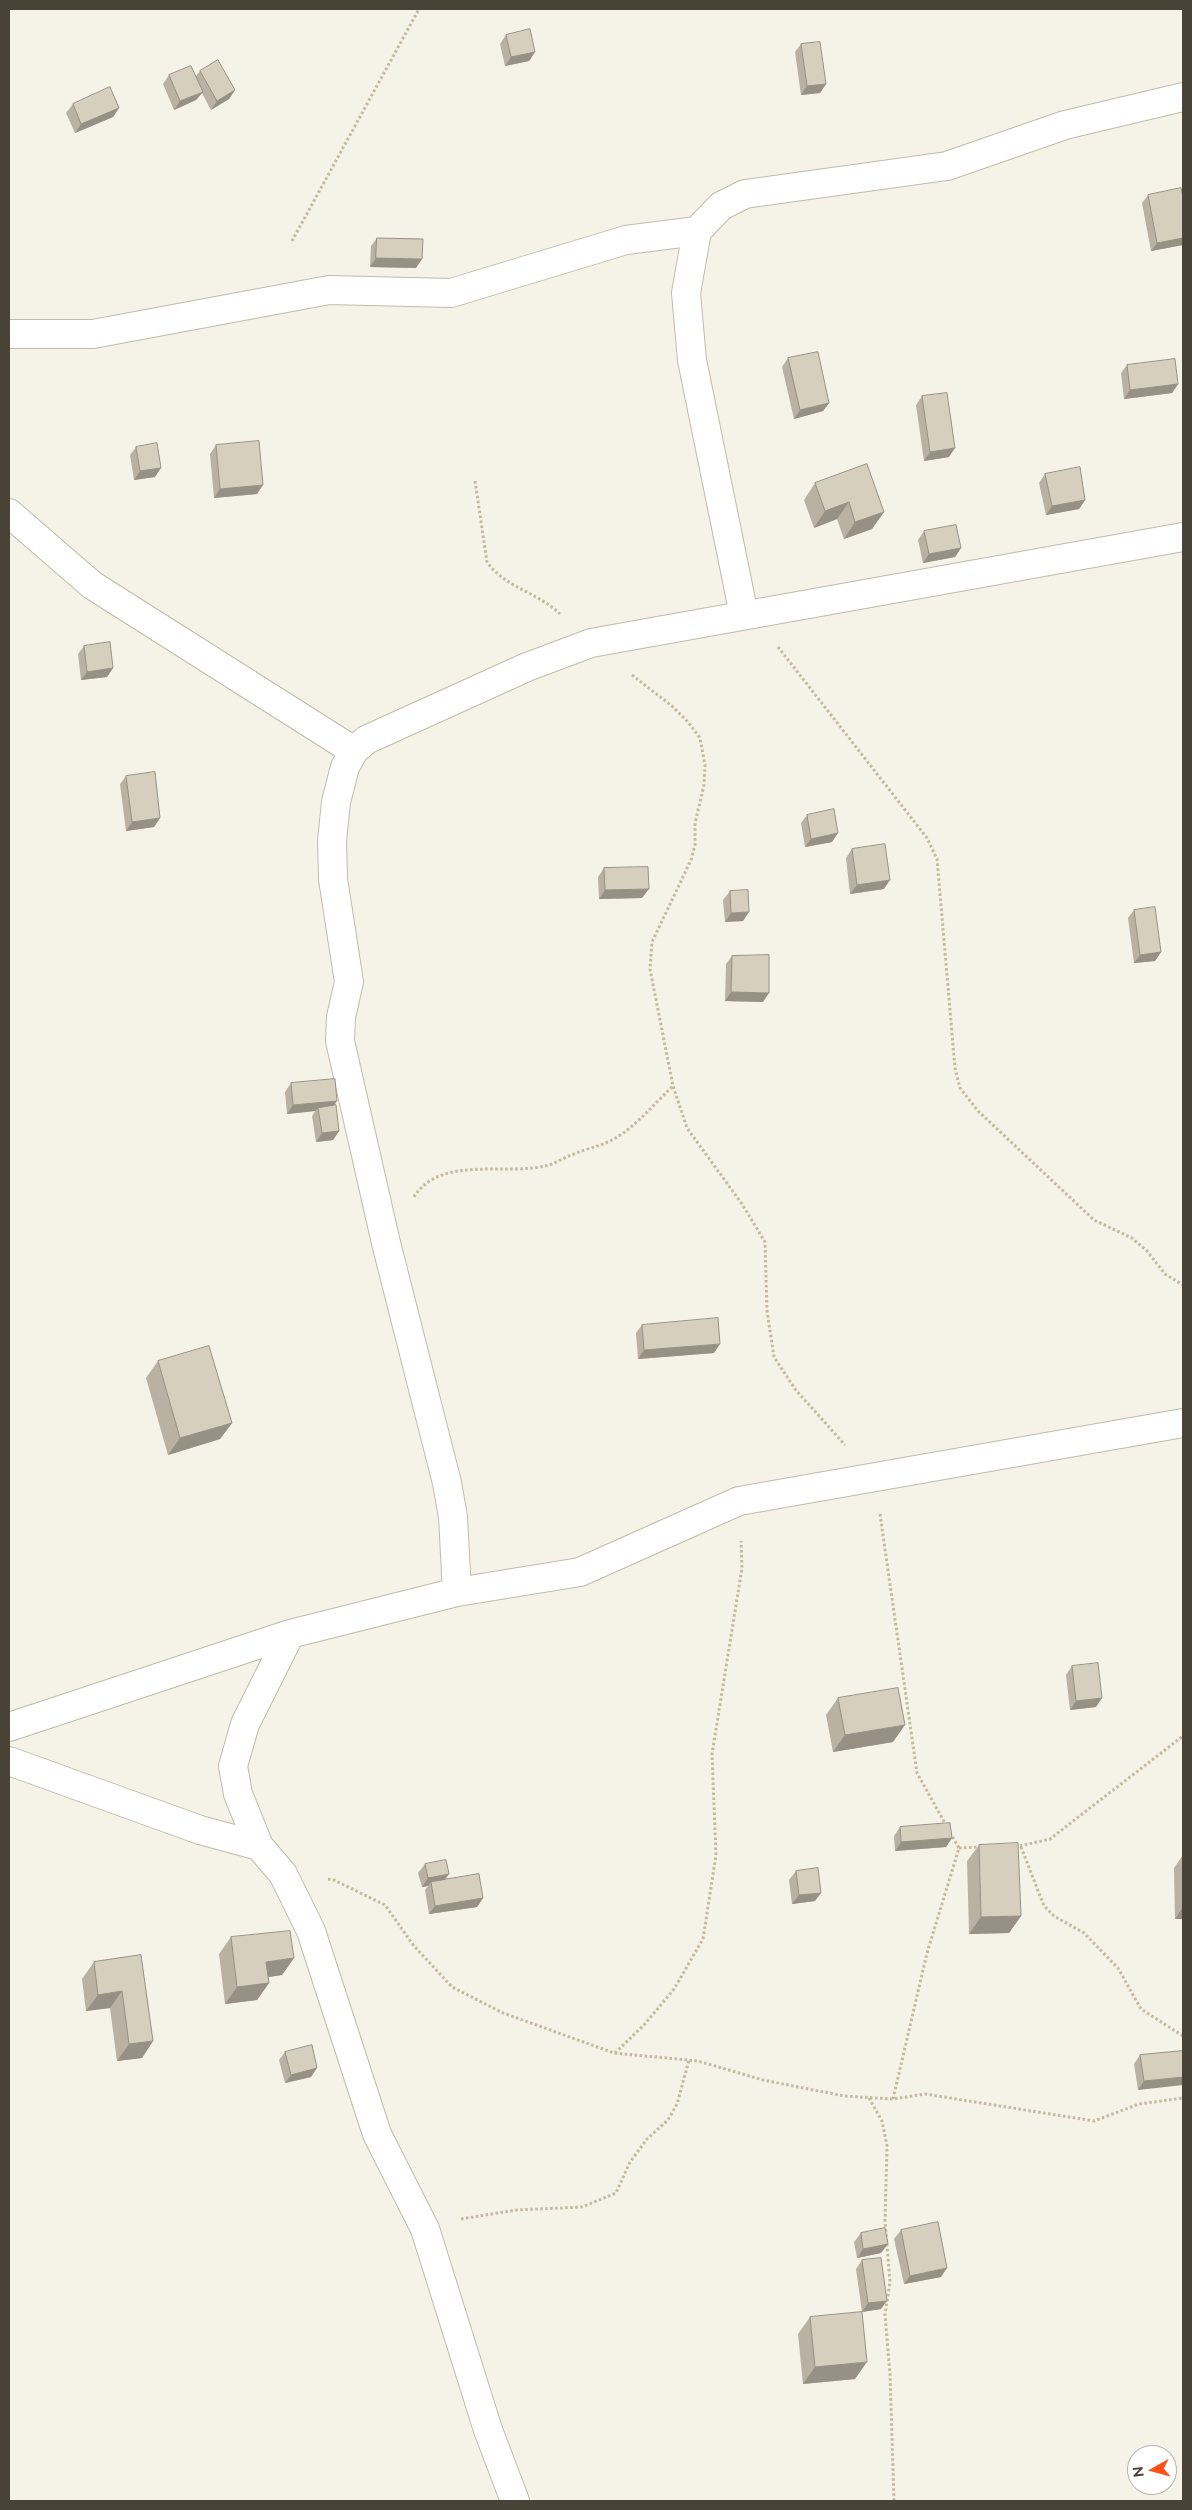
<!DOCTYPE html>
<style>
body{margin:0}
#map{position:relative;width:1192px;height:2510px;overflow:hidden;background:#f5f2e8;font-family:Raleway,sans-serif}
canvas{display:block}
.frame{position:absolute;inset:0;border:10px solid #484336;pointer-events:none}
.north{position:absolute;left:1127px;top:2445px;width:50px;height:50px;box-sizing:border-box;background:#fff;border:1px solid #b6b4af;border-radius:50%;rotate:263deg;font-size:14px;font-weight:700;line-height:20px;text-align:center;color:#484336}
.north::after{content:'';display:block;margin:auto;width:18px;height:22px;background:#ff5015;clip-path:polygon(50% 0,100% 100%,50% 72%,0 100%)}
</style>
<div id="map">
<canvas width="1192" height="2510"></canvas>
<div class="frame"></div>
<div class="north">N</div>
</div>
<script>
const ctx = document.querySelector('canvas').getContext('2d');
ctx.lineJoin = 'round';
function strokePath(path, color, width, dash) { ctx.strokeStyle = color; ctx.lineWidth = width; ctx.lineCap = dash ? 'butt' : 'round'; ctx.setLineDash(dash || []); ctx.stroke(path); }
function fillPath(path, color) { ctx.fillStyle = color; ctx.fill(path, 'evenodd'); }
const minor = new Path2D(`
 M9,334H93L329,290L451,293L626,240L697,231
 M9,513L92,585L354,751
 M744,615L692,360L686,293L697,231L721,206L745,194L947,166L1065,125L1183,97
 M457,1592L453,1517L447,1483L386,1243L340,1041L341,1017L349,982L333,879L332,841L336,802L345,767L354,751L366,740L527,667L591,643L1183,537
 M290,1634L245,1724L233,1766L238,1794L259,1846L283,1874L311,1931L377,2134L425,2229L488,2430L515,2501
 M9,1727L290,1634L457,1592L580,1572L739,1501L1183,1423
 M9,1761L200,1830L259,1846`);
strokePath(minor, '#c1bbaa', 30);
strokePath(new Path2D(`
 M292,241L419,9
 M475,481L487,562C504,587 539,593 560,614
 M778,647L927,838L937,859L955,1068L960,1088L978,1111L1094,1220L1132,1238L1147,1251L1165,1274L1183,1285
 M632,675L672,706L688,722L700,738L705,765L704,785L695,823V845L691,860L652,942L650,969L673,1086L687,1128L742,1204L765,1242L767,1311L774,1357L795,1389L845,1445
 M414,1197C441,1154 507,1177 549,1165C558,1162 565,1157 574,1154C585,1149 598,1147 610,1141C634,1129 653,1105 673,1086
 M880,1514L917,1773L946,1825
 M1015,1847L1050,1839L1183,1736
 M1021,1847L1044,1906L1054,1916L1084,1933L1118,1968L1141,2009L1183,2036
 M959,1848L979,1847
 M328,1879L334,1880L385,1905L414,1946L452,1987L503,2013L614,2053L698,2061L763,2080L844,2096L893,2099L925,2094L1094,2121L1139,2104L1183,2098
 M615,2053L644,2025L674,1989L703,1939L716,1855L712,1754L742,1568L741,1541
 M869,2098L882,2121L887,2146L885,2221L890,2282L885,2315L890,2374L894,2501
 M893,2099L927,1953L959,1848L949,1831
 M461,2219L516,2210L582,2207L616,2193L630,2162L647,2139L668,2120L677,2104L689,2060`), '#c3b99b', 3, [2.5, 2.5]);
strokePath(minor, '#fff', 28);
fillPath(new Path2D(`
 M506,35L535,52L529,61L505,66L500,44Z
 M801,44L826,84L820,93L801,95L795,52Z
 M200,71L235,90L229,99L211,110L202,93L196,100L174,110L163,84L169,75L196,76Z
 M73,104L119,108L113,117L75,133L66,113Z
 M1148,195L1183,196V245L1151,251L1142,203Z
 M377,238L416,268L370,267L371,246Z
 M788,358L829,403L823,411L794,419L782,367Z
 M1127,365L1178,384L1172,393L1124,399L1121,373Z
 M922,396L949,457L924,461L916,405Z
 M216,445L257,494L214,498L210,454Z
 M136,447L155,477L134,480L130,455Z
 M1045,474L1085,500L1079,509L1046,515L1039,483Z
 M815,483L884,512L872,529L844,539L837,519L814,528L804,500Z
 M924,531L961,548L955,557L923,563L918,540Z
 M84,646L113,668L107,677L81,680L78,654Z
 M126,776L160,818L154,827L126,831L120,784Z
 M807,815L832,842L805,847L801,823Z
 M852,849L884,889L850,894L846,858Z
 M604,868L642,898L599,899L598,877Z
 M730,891L743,921L725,922L723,900Z
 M1134,910L1161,952L1155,961L1134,963L1128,918Z
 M732,956L763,1002L725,1001L726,964Z
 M291,1083L334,1105L339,1131L333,1140L316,1142L312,1116L315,1111L287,1114L285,1092Z
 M642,1325L714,1353L638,1359L636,1333Z
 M158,1361L232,1423L220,1439L168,1455L146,1378Z
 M1072,1666L1096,1707L1070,1710L1066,1675Z
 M838,1698L893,1742L833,1752L826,1715Z
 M900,1827L952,1838L946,1847L895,1851L894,1836Z
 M979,1845L1021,1916L1009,1933L969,1934L967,1861Z
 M1183,1855V1919H1175L1174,1868Z
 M425,1864L445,1880L483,1898L477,1907L429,1914L425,1890L428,1886L422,1887L418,1873Z
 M796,1871L815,1901L792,1904L789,1880Z
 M231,1937L294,1958L282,1975L268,1977L269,1983L257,2000L225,2004L219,1954Z
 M141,1955L153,2041L142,2058L117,2061L110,2008L86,2011L82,1979L94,1962Z
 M1183,2051L1138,2090L1134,2064L1140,2055Z
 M285,2052L311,2077L285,2083L279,2060Z
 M901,2230L941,2277L904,2284L894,2239Z
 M861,2233L881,2253L857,2258L854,2242Z
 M862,2260L881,2309L862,2312L856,2269Z
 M810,2317L855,2379L803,2384L798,2334Z`), '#b9b2a3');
fillPath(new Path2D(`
 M535,52L529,61L505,66L511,57Z
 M826,84L820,93L801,95L807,86Z
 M235,90L229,99L211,110L217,101Z
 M203,92L196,100L174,110L180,101Z
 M119,108L113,117L75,133L81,124Z
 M1183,238V245L1151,251L1157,243Z
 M376,258L422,259L416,268L370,267Z
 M1178,384L1172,393L1124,399L1130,390Z
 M829,403L823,411L794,419L800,410Z
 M955,448L949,457L924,461L930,452Z
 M161,468L155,477L134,480L140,471Z
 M263,485L257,494L214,498L220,489Z
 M1085,500L1079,509L1046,515L1052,506Z
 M849,502L837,519L814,528L825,511Z
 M884,512L872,529L844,539L855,522Z
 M961,548L955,557L923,563L929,554Z
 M113,668L107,677L81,680L87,672Z
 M160,818L154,827L126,831L132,822Z
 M838,833L832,842L805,847L811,839Z
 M890,880L884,889L850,894L857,885Z
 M649,889L642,898L599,899L605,890Z
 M749,912L743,921L725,922L731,913Z
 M1161,952L1155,961L1134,963L1140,955Z
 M731,992L769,993L763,1002L725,1001Z
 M337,1101L331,1110L318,1108L315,1111L287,1114L293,1105Z
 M339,1131L333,1140L316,1142L322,1133Z
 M720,1344L714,1353L638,1359L644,1350Z
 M232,1423L220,1439L168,1455L180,1438Z
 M1102,1698L1096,1707L1070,1710L1076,1701Z
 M905,1725L893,1742L833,1752L845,1735Z
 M952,1838L946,1847L895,1851L901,1842Z
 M449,1874L443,1882H431L428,1886L422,1887L428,1878Z
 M821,1893L815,1901L792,1904L799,1895Z
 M483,1898L477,1907L429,1914L435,1906Z
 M1183,1907V1919H1175Z
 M1021,1916L1009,1933L969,1934L981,1917Z
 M294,1958L282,1975L255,1979L266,1962Z
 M269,1983L257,2000L225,2004L237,1987Z
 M122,1991L110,2008L86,2011L98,1995Z
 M153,2041L142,2058L117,2061L129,2044Z
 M317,2068L311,2077L285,2083L291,2075Z
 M1183,2077V2085L1138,2090L1144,2081Z
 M888,2244L881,2253L857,2258L863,2249Z
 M947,2268L941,2277L904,2284L910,2276Z
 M887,2301L881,2309L862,2312L868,2303Z
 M867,2362L855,2379L803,2384L815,2367Z`), '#969184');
const building = new Path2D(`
 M530,29L535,52L511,57L506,35Z
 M820,42L826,84L807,86L801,44Z
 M218,60L235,90L217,101L200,71Z
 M191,66L203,92L180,101L169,75Z
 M110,87L119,108L81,124L73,104Z
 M1181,188L1183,196V238L1157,243L1148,195Z
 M377,238L423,239L422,259L376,258Z
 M818,352L829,403L800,410L788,358Z
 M1175,359L1178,384L1130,390L1127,365Z
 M947,393L955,448L930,452L922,396Z
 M259,441L263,485L220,489L216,445Z
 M157,443L161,468L140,471L136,447Z
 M867,464L884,512L855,522L849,502L825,511L815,483Z
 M1080,467L1085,500L1052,506L1045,474Z
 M956,525L961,548L929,554L924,531Z
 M110,642L113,668L87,672L84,646Z
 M155,772L160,818L132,822L126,776Z
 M834,809L838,833L811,839L807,815Z
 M885,844L890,880L857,885L852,849Z
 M648,867L649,889L605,890L604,868Z
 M748,890L749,912L731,913L730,891Z
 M1155,907L1161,952L1140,955L1134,910Z
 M769,955V993L731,992L732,956Z
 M335,1079L337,1101L293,1105L291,1083Z
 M336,1105L339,1131L322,1133L318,1108Z
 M718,1318L720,1344L644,1350L642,1325Z
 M209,1346L232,1423L180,1438L158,1361Z
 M1098,1663L1102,1698L1076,1701L1072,1666Z
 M898,1688L905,1725L845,1735L838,1698Z
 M950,1823L952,1838L901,1842L900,1827Z
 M1018,1843L1021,1916L981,1917L979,1845Z
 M446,1860L449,1874L428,1878L425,1864Z
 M818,1868L821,1893L799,1895L796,1871Z
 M479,1874L483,1898L435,1906L431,1882Z
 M290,1931L294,1958L266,1962L269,1983L237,1987L231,1937Z
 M141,1955L153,2041L129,2044L122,1991L98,1995L94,1962Z
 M312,2045L317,2068L291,2075L285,2052Z
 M1183,2051V2077L1144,2081L1140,2055Z
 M938,2222L947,2268L910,2276L901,2230Z
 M885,2228L888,2244L863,2249L861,2233Z
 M881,2258L887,2301L868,2303L862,2260Z
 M862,2312L867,2362L815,2367L810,2317Z`);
fillPath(building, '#d7cfbd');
strokePath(building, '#969184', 1);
</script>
